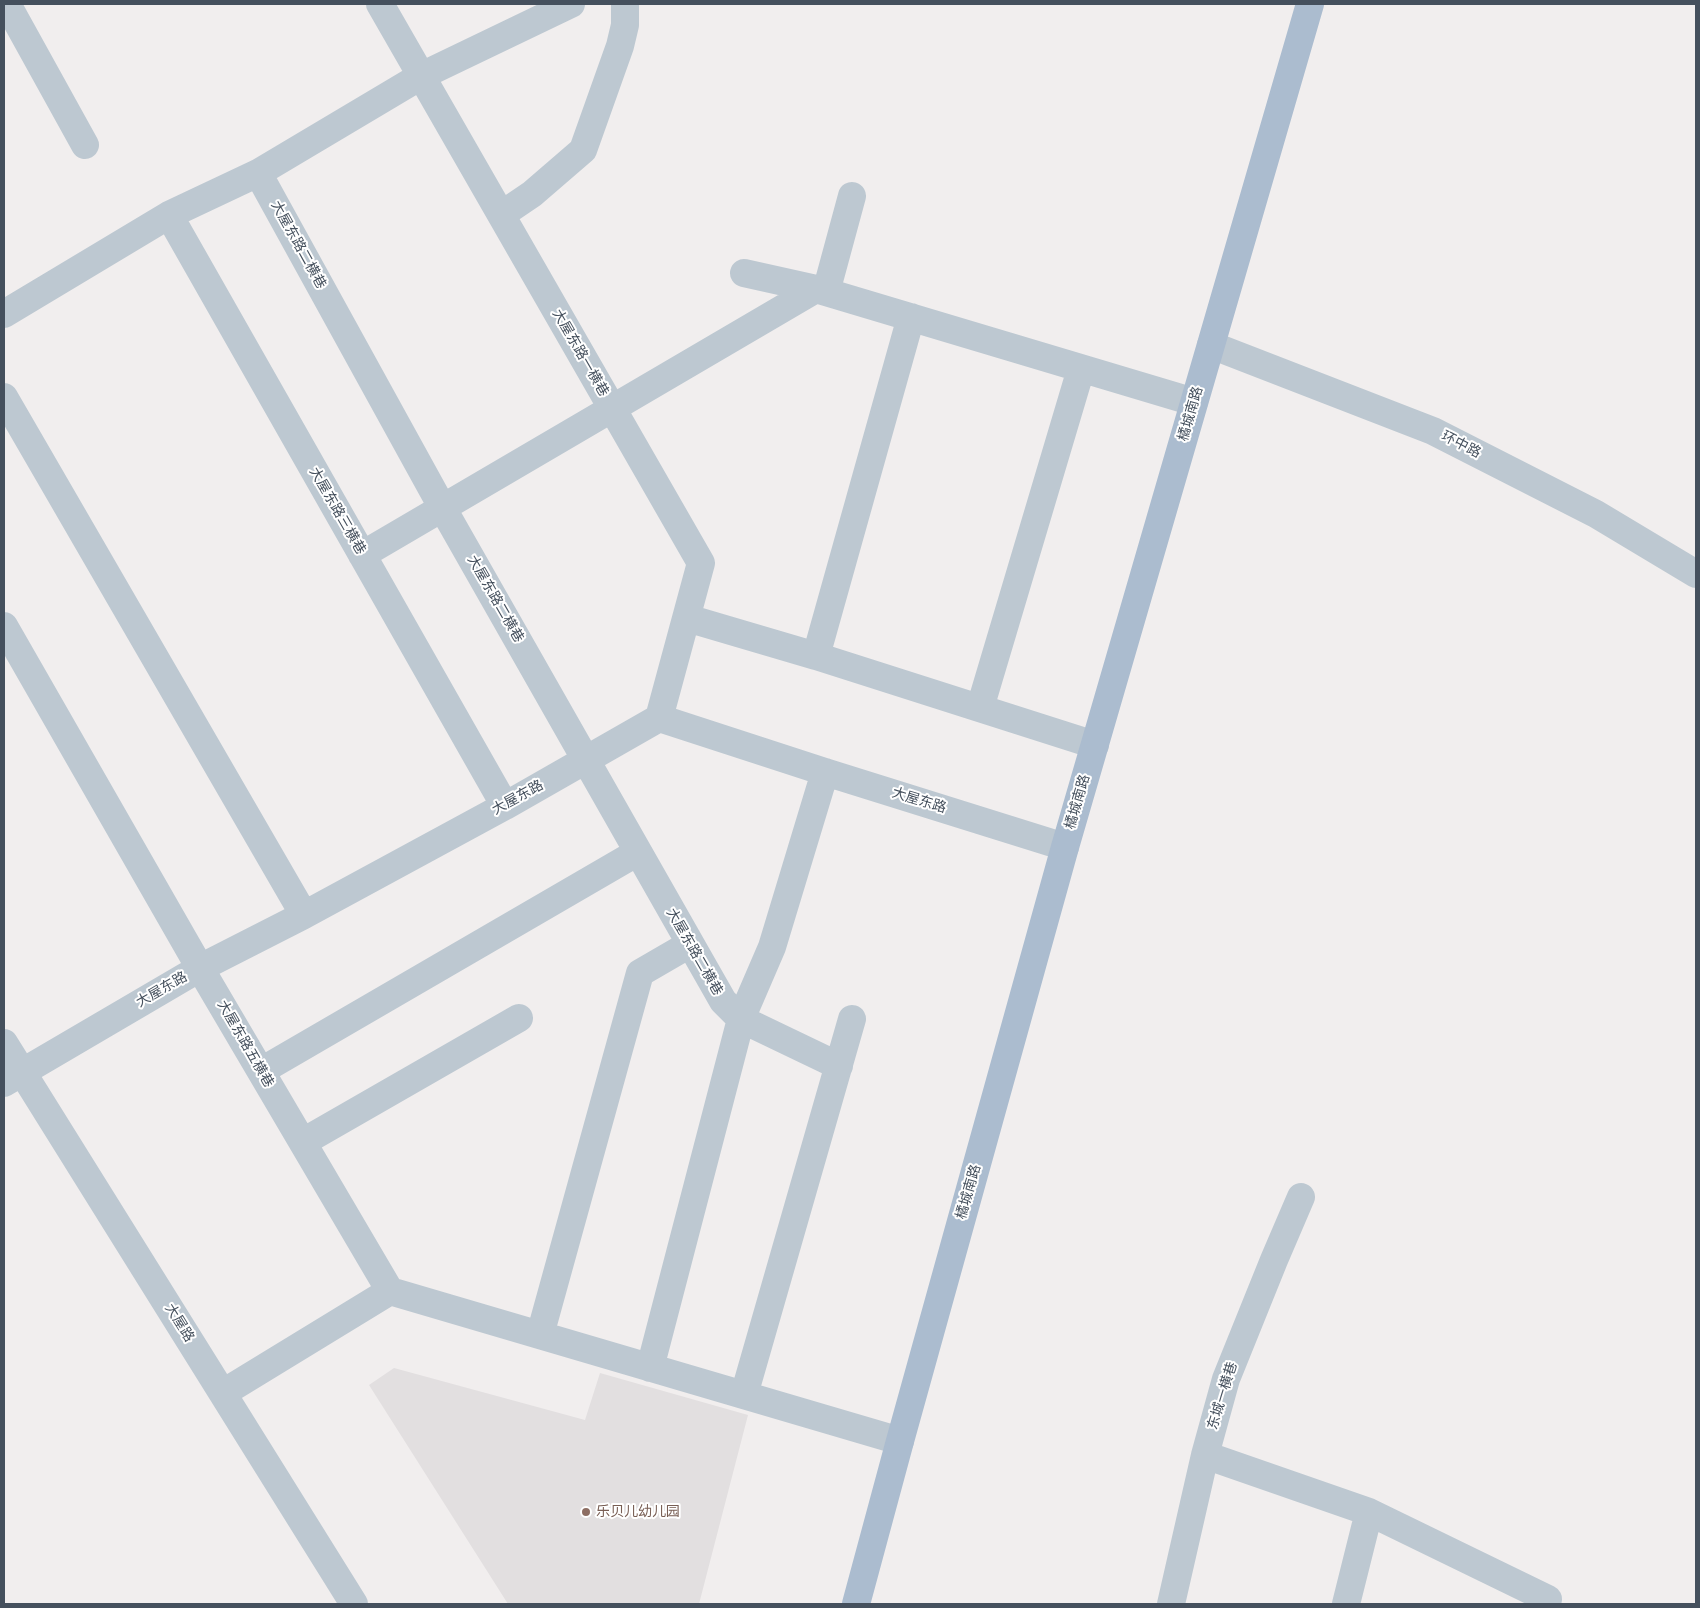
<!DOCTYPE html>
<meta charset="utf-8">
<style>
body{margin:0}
#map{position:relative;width:1700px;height:1608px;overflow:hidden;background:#f1eeee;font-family:"DM Sans",sans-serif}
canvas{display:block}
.frame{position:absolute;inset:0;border:5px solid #45505d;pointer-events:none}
</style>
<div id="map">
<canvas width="1700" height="1608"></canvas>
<div class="frame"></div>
</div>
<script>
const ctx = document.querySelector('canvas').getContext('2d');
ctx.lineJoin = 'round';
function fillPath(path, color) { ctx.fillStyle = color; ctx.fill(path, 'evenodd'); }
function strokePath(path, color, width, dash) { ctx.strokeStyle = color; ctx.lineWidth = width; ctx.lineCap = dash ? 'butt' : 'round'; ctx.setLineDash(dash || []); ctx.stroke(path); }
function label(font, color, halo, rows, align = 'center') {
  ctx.font = font + ' "DM Sans","Noto Sans SC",sans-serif'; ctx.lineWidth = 4; ctx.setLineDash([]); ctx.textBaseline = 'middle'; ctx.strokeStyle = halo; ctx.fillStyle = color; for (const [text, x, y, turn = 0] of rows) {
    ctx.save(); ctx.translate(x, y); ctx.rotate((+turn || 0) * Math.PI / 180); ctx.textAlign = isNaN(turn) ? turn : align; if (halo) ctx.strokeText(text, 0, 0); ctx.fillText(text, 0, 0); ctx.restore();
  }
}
fillPath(new Path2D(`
 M394,1368L585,1420L600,1373L748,1415L699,1604H508L369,1385Z`), '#e2dfe0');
strokePath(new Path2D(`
 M7,4L85,145
 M380,4L701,563L659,718
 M258,173L442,507L723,1001L741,1019L839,1066
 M169,215L505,806
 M501,215L532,194L583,150L620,46L625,25V4
 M744,273L816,289L1194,402
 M826,292L852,196
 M4,314L169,215L258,173L421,76L571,4
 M1211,345L1433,431L1596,514L1696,574
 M4,397L304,915
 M362,555L816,289
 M687,618L816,656L1095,745
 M4,626L200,968L390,1291L223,1393
 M816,656L911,317
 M980,708L1081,369
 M4,1043L354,1604
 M261,1071L638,852
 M4,1083L200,968L304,915L505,806L659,718L825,772L1065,847
 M303,1142L519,1018
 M390,1291L900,1441
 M540,1335L640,973L690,944
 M650,1368L741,1019L772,947L825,772
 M744,1395L852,1019
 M1205,1455L1369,1512L1548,1599L1547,1604
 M1171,1604L1205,1455L1226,1379L1274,1260L1301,1197
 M1346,1604L1369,1512`), '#bdc8d1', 28);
strokePath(new Path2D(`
 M856,1604L900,1441L1065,847L1310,4`), '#abbccf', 28);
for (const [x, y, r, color] of [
 [586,1512,5,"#8d6e63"]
]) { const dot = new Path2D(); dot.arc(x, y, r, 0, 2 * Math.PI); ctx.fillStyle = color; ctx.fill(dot); strokePath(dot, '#fff', 2); }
label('14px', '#45505d', '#fff', [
 ["大屋东路二横巷",298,245,61],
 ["大屋东路一横巷",580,353,60],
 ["橘城南路",1191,414,-74],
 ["环中路",1461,445,27],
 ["大屋东路三横巷",337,511,60],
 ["大屋东路二横巷",495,599,60],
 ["大屋东路",518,798,-29],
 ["大屋东路",919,801,17],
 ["橘城南路",1078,802,-74],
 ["大屋东路二横巷",694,952,60],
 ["大屋东路",162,990,-30],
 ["大屋东路五横巷",245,1044,60],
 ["橘城南路",969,1192,-74],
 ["大屋路",179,1323,58],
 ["东城一横巷",1223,1396,-73]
]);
label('14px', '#785e54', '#fff', [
 ["乐贝儿幼儿园",596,1512]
], 'left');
</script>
